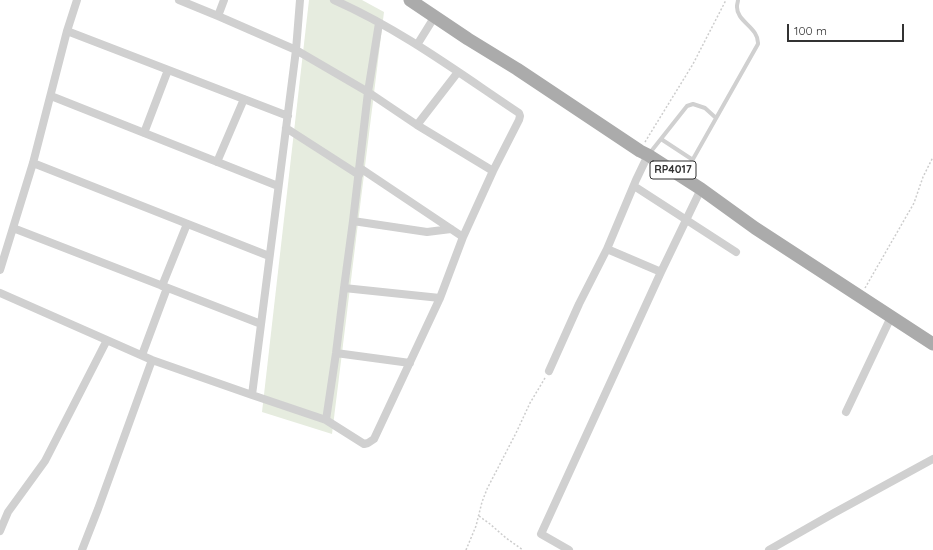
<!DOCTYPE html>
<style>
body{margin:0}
#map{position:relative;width:933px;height:550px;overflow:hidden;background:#fff;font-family:Quicksand,sans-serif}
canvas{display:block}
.scale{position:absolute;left:787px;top:24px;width:117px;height:18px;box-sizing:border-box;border:2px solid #333;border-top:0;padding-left:5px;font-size:12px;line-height:14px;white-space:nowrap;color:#333;-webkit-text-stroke:3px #fff;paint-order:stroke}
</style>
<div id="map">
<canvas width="933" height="550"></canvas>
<div class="scale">100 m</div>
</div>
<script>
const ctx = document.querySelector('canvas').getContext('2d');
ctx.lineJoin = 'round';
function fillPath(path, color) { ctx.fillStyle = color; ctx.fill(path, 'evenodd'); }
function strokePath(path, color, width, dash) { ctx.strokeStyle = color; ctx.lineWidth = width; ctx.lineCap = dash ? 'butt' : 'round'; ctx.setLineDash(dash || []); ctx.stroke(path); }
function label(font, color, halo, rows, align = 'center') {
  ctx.font = font + ' Quicksand,sans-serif'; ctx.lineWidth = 4; ctx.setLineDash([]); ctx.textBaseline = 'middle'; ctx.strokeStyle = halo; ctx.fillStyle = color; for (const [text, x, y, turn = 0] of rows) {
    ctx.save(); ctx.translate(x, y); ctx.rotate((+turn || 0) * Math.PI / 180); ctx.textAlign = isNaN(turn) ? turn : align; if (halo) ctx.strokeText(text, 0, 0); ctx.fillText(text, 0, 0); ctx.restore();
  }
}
fillPath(new Path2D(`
 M309,0H362L384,12L332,434L262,412Z`), '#e6ecdf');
strokePath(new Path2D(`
 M645,142L693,64L726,0
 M865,288L914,203L923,177L933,157
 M479,516L490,524L506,538L523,550
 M466,550L476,526L482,502L487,489L516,433L530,403L545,378`), '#cdcdcd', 1.5, [2, 2]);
strokePath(new Path2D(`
 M661,139L693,160
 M649,154L687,106L693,104L705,108L716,118
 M684,175L758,44C759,27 736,22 737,6C737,4 738,2 738,0`), '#d0d0d0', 4);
strokePath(new Path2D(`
 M179,0L218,16L296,50L368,92L417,125L493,171L519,120L520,116L519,113C459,73 400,29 334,0
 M218,16L224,0
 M67,31L288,116
 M417,45L435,16
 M51,96L278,186
 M417,125L458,72
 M286,128L359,175
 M144,133L168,70
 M217,162L244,99
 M33,163L269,256
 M360,168L463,237
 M634,186L736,252
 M353,221L427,232L451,229
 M13,228L261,324
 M607,249L661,272
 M0,270L33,163L67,31L77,0
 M162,286L187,224
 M344,288L440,298
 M0,293L152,360L252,395L296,50L300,0
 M336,353L410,363
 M142,355L167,288
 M549,371L579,304L607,249L636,180L648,155
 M252,395L326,420L336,353L344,288L353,221L368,92L379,23
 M846,412L891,317
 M326,420L364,444L368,443L374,439L440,298L463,237L493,171
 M0,531L8,512L45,461L107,340
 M82,550L98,509L152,360
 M569,550L541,534L661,272L701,189
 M769,550L834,513L933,459`), '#d0d0d0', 8);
strokePath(new Path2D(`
 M410,0L468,39L517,69L640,151L648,155L701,189L755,228L933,344`), '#ababab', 13);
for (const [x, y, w] of [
 [673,170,46]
]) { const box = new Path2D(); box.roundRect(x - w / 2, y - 9, w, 18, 3); ctx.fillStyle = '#fff'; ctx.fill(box); strokePath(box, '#333', 1); }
label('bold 11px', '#333', null, [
 ["RP4017",673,170]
]);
</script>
